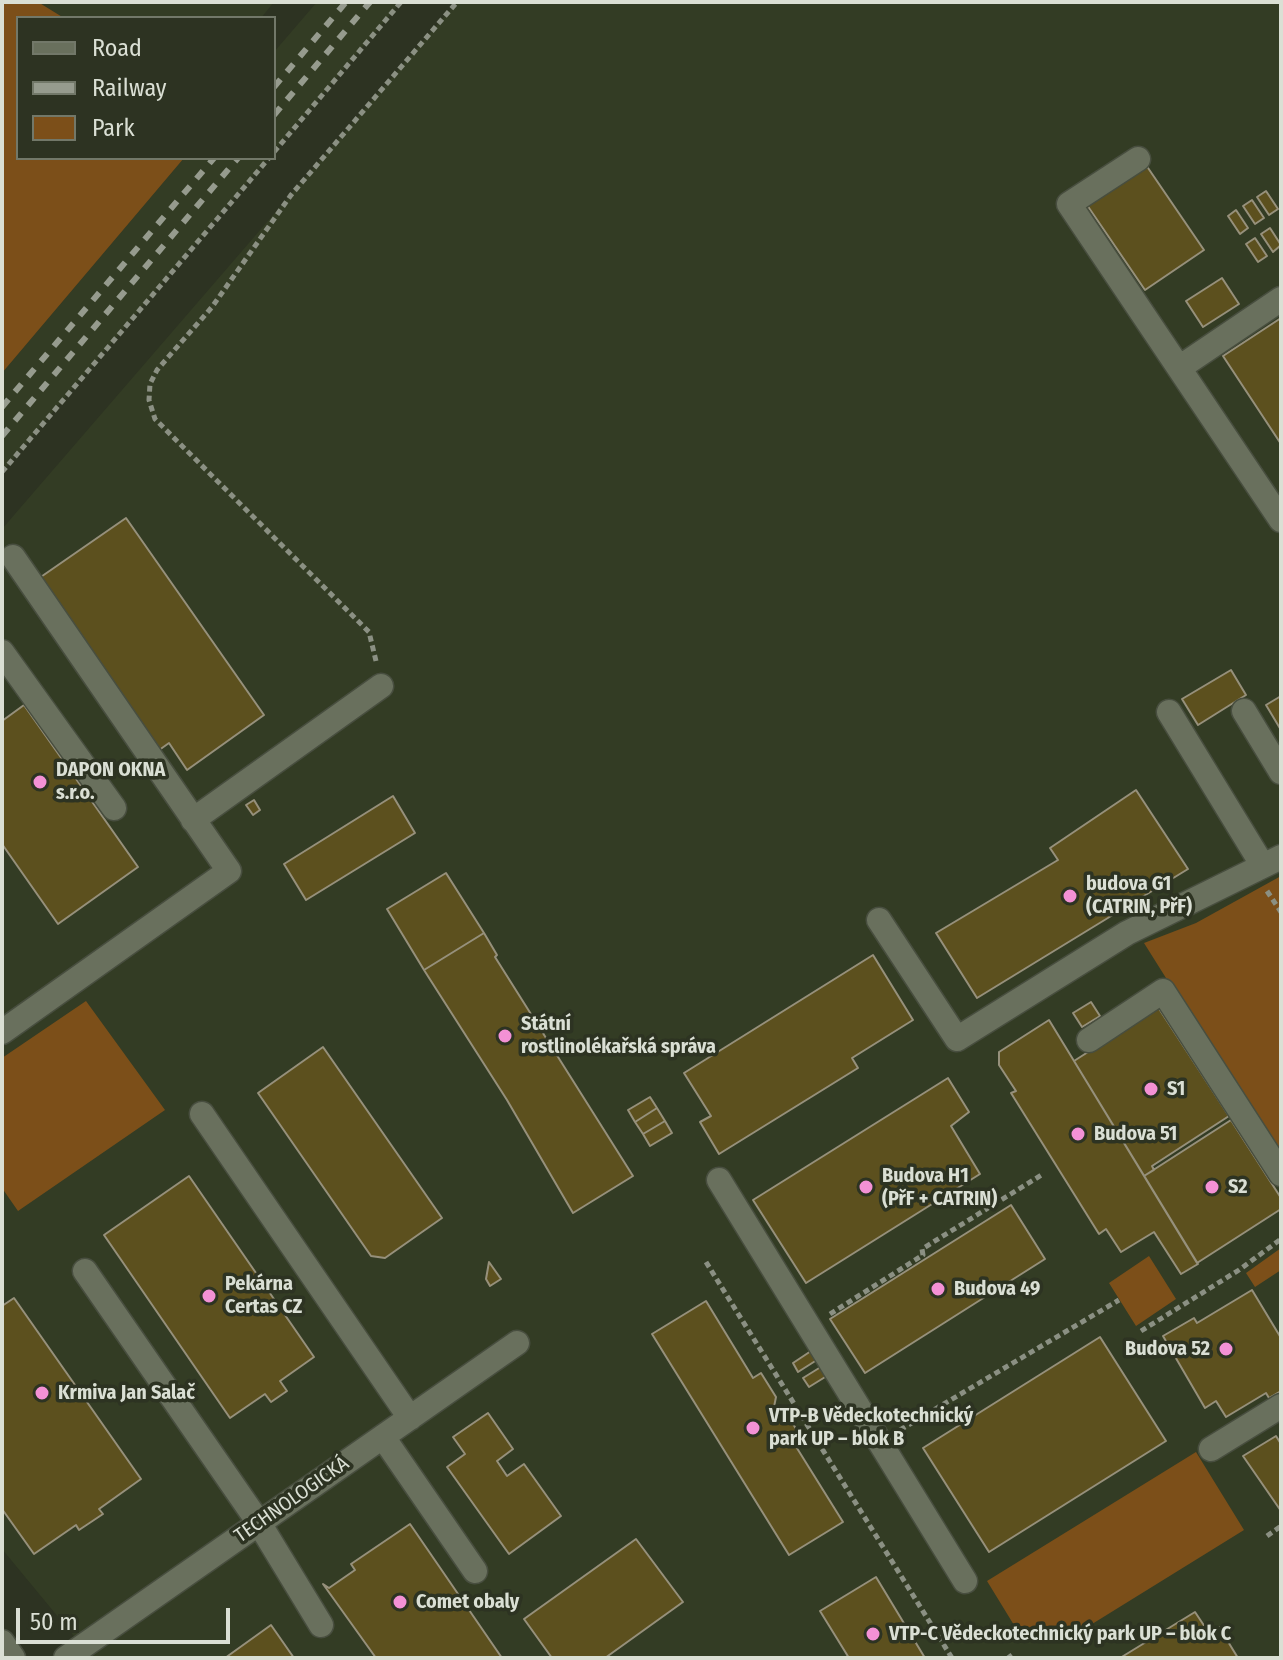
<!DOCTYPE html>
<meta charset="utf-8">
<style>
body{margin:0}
#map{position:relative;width:1283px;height:1660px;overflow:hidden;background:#2d3322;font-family:"Fira Sans Condensed",sans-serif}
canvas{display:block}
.frame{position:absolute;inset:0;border:4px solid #dadfd4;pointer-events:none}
.legend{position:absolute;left:16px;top:16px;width:260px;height:144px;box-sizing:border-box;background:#2d3322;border:2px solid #727869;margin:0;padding:10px 14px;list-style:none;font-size:24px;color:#dadfd4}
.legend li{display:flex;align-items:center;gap:16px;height:40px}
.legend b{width:40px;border:2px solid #727869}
.scale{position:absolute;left:16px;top:1608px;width:214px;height:36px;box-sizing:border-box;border:4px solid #dadfd4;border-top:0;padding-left:10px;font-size:24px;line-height:28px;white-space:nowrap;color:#dadfd4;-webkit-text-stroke:6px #2d3322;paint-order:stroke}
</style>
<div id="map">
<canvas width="1283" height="1660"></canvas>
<div class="frame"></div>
<ul class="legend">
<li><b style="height:10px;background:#69705d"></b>Road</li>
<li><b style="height:10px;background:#969b8e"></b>Railway</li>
<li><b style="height:22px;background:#7c4f19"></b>Park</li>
</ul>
<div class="scale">50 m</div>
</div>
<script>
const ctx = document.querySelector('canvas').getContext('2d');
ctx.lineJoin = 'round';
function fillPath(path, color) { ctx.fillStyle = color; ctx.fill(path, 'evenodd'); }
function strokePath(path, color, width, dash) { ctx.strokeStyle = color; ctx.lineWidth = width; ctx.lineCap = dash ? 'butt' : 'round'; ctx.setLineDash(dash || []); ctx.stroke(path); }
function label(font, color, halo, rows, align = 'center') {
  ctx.font = font + ' "Fira Sans Condensed",sans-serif'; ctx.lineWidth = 7; ctx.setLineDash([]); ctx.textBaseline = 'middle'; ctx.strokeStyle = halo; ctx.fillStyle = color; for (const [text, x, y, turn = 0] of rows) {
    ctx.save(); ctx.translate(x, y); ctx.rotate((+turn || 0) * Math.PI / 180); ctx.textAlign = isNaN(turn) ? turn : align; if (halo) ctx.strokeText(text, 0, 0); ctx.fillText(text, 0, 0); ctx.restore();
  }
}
fillPath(new Path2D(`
 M38,2H274L261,18H64Z
 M317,2H401L274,151V52Z
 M457,2H1281V1658H92L2,1549V529Z
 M184,158H268L2,472V373Z`), '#333c24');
fillPath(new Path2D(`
 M2,2H38L64,18H18V158H184L2,373Z
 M1281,876V1161L1144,943L1196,923Z
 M86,1001L165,1110L18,1211L2,1188V1058Z
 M1281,1248V1270L1255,1287L1246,1273Z
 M1149,1256L1176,1299L1136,1326L1109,1283Z
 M1196,1452L1244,1530L1063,1642L1053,1626L1025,1643L987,1581Z`), '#7c4f19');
const building = new Path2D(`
 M1146,165L1204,250L1145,290L1087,205Z
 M1266,191L1278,209L1269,215L1257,197Z
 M1252,200L1264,218L1255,224L1243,206Z
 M1236,210L1248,228L1240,234L1228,216Z
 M1270,228L1281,245L1273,252L1261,234Z
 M1255,238L1267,256L1258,262L1246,244Z
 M1222,278L1239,304L1203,327L1186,301Z
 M1281,318V444L1223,356Z
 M126,518L264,715L187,770L169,743L155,753L35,581Z
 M1231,670L1246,695L1198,725L1182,699Z
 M1281,696V730L1266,705Z
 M24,705L138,867L58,924L2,844V721Z
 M1136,790L1188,869L977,998L936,933L1058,860L1050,848Z
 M393,796L415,833L306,900L284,864Z
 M254,800L260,810L253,815L246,805Z
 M446,873L484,933L424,970L387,909Z
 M484,933L497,955L495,957L633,1176L573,1213L507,1100L424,970Z
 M873,955L913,1020L852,1058L858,1068L719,1154L700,1122L711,1116L684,1073Z
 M1091,1002L1100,1016L1082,1027L1073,1013Z
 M1158,1007L1229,1116L1152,1166L1154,1170L1144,1176L1074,1061Z
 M1049,1020L1198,1264L1181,1274L1154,1232L1121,1252L1106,1229L1099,1234L1011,1093L1016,1091L999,1065V1052Z
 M323,1047L442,1218L385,1258L371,1256L258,1093Z
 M948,1078L969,1112L951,1126L980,1174L806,1283L753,1200Z
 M650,1097L657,1108L635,1122L628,1110Z
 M657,1108L665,1121L643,1134L635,1122Z
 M1231,1120L1281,1198V1209L1197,1263L1144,1176Z
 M665,1121L672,1133L650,1146L643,1134Z
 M189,1176L314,1357L280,1381L287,1391L271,1402L265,1394L230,1418L104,1235Z
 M1011,1205L1045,1259L865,1373L830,1319Z
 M489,1262L501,1279L490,1286L486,1279Z
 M1252,1290L1281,1338V1391L1269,1398L1266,1393L1226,1417L1216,1401L1205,1408L1163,1336L1194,1318L1197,1323Z
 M14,1298L141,1479L99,1509L103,1514L79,1530L76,1525L34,1554L2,1509V1306Z
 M706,1301L753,1378L761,1373L776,1397L774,1407L778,1414L788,1416L803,1440L795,1445L843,1522L789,1555L652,1334Z
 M1100,1337L1166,1441L989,1552L923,1448Z
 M814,1349L820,1358L798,1372L793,1363Z
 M824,1365L830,1374L809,1387L803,1378Z
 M488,1413L513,1449L497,1461L507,1476L524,1464L561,1516L509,1554L447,1467L465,1454L453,1437Z
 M1276,1436L1281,1444V1511L1243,1456Z
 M410,1524L432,1556L502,1658H376L323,1584L329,1588L355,1570L351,1564Z
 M636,1539L683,1602L605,1658H552L524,1619Z
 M876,1577L925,1658H849L820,1611Z
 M1195,1612L1209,1633L1219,1627L1238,1658H1120Z
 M271,1625L294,1658H225Z`);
fillPath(building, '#5c501e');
strokePath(building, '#96907b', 2);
const minor = new Path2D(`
 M1138,159L1069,204L1281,520
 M1179,368L1281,299
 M2,652L114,808
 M1244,711L1281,772
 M1169,712L1263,866
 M193,820L381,686
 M879,920L957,1039L1127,933L1281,857
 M2,1032L229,871L13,557
 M1089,1040L1163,991L1281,1174
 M202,1114L410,1418
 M719,1180L965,1581
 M85,1271L259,1523L321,1625
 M383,1437L475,1571
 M1211,1449L1281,1406
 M2,1642L13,1658
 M66,1658L517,1343`);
strokePath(minor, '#484e3f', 27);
strokePath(new Path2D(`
 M274,152L401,2
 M2,472L269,158
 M376,661L369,632L155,419L149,400L150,384L157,370L212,307L291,195L457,2
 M1267,891L1281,912
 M706,1262L952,1658
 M830,1314L923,1255L922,1249L1043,1174
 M1141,1331L1239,1270L1281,1239
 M900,1430L1119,1300
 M1267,1536L1281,1526
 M1008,1658L1012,1655`), '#8b9083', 5, [6, 4]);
strokePath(minor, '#69705d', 24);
strokePath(new Path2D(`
 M274,87L346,2
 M274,115L370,2
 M2,407L214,158
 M2,436L238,158`), '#969b8e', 6, [10, 10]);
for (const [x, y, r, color] of [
 [40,782,8,"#f391d5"],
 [1070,896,8,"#f391d5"],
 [505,1036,8,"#f391d5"],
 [1151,1089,8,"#f391d5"],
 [1078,1134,8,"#f391d5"],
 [866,1187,8,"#f391d5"],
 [1212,1187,8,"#f391d5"],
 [938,1289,8,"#f391d5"],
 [209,1296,8,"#f391d5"],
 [1226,1349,8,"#f391d5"],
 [42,1393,8,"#f391d5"],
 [753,1428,8,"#f391d5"],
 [400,1602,8,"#f391d5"],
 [873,1634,8,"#f391d5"]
]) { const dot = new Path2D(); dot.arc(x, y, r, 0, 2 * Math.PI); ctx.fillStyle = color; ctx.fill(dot); strokePath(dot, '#2d3322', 3); }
label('bold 20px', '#dadfd4', '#2d3322', [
 ["DAPON OKNA",56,770],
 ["s.r.o.",56,793],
 ["budova G1",1086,884],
 ["(CATRIN, PřF)",1086,907],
 ["Státní",521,1024],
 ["rostlinolékařská správa",521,1047],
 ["S1",1167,1089],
 ["Budova 51",1094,1134],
 ["Budova H1",882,1176],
 ["(PřF + CATRIN)",882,1199],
 ["S2",1228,1187],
 ["Pekárna",225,1284],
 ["Certas CZ",225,1307],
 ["Budova 49",954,1289],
 ["Budova 52",1210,1349,"right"],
 ["Krmiva Jan Salač",58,1393],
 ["VTP-B Vědeckotechnický",769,1416],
 ["park UP – blok B",769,1439],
 ["Comet obaly",416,1602],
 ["VTP-C Vědeckotechnický park UP – blok C",889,1634]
], 'left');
label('20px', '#dadfd4', '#2d3322', [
 ["TECHNOLOGICKÁ",292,1500,-35]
]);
</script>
